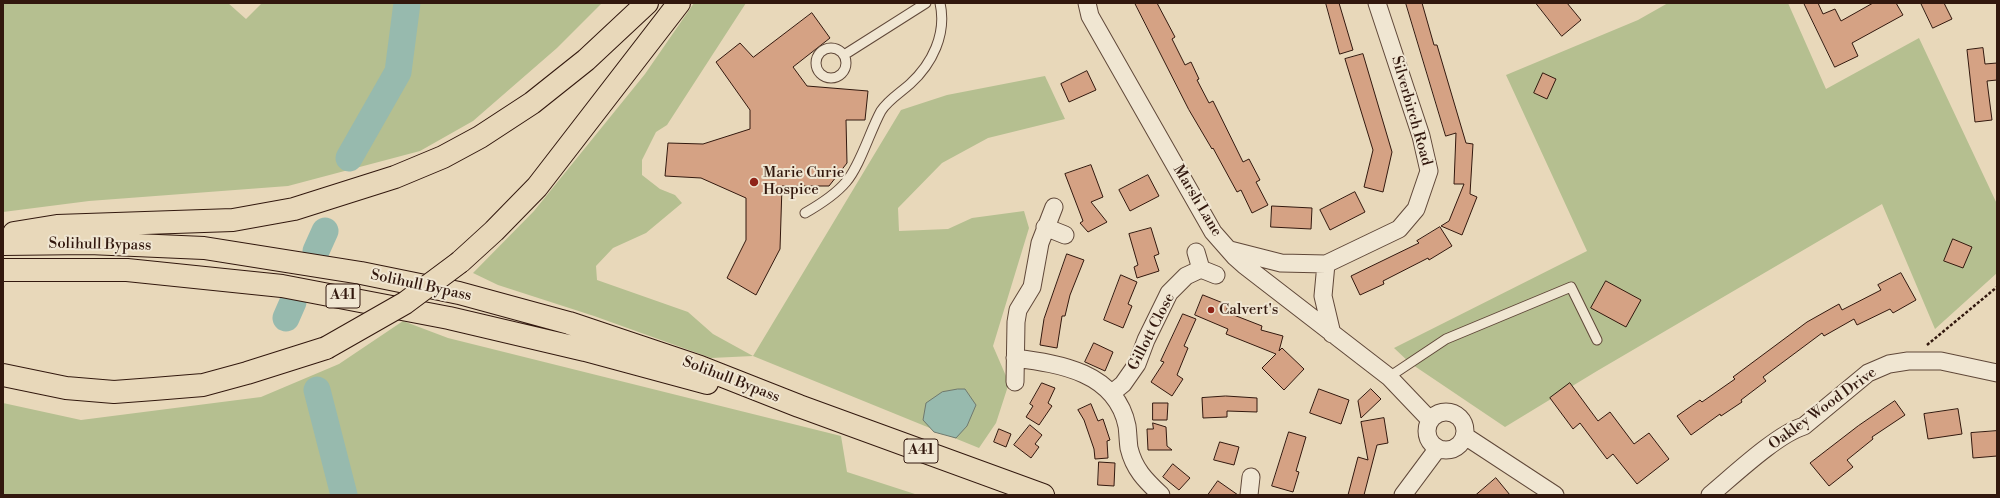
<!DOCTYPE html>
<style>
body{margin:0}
#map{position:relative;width:2000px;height:498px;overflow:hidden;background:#e8d8ba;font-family:"Libre Bodoni",serif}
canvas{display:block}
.frame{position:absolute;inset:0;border:4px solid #32180e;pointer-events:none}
</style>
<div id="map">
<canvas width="2000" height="498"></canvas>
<div class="frame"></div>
</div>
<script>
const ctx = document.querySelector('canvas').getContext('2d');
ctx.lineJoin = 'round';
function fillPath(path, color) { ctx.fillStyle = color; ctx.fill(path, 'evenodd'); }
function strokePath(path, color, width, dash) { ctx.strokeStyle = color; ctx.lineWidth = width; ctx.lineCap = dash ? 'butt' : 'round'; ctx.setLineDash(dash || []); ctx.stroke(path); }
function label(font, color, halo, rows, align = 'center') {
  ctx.font = font + ' "Libre Bodoni",serif'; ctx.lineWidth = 4; ctx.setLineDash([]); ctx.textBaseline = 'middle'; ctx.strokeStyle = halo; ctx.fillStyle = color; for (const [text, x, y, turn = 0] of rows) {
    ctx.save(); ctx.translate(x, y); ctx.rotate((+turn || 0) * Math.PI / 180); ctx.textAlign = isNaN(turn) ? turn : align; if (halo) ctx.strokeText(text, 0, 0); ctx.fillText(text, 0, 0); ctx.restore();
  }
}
fillPath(new Path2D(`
 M3,3H228L246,19L262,3H602L557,48L473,121L420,151L288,186L89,201L3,212Z
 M694,3H746L667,125L656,132L642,160V175L660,189L675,195L682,203L646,233L613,248L596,266L597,280L688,312L713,334L753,356L901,110L947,95L1045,76L1065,119L988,138L942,163L898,208L899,231L948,229L972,218L1024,211L1029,228L993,346L1009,383L996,423L979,448L753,356L711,358L594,316L498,285L473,273L534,211L645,74Z
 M1668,3H1788L1826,89L1919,38L1997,204V273L1935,329L1882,204L1597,371L1505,427L1410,363L1394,348L1587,251L1506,75L1638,20Z
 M403,321L448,338L841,436L847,472L918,495H3V403L81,420L261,397L339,364Z`), '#b5bf90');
const water = new Path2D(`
 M958,389H965L976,405L967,426L956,438L934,432L923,420L926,403L942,392Z`);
fillPath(water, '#97baae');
strokePath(water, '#6f796e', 1);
strokePath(new Path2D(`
 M349,158L398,72L407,3
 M316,251L325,231
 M286,318L293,302
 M317,390L344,495`), '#97baae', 27);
const building = new Path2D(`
 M1135,3H1157L1175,37L1172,39L1185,65L1191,62L1199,79L1197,80L1209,103L1213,101L1243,162L1249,159L1260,180L1256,182L1268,205L1252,213L1241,190L1237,192L1213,148L1212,149L1189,110Z
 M1326,3H1339L1353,50L1340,54Z
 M1406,3H1422L1434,45H1437L1466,143L1473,144L1470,194L1477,197L1462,235L1441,226L1449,221L1464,184H1454L1456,133L1446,136Z
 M1536,3H1567L1581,20L1562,36Z
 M1804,3H1818L1823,14L1835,9L1841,21L1873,3H1896L1903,15L1852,43L1858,56L1835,67Z
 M1921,3H1944L1952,19L1933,28Z
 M812,13L830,38L793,67L807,86L868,91L865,120H846L847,163L829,186H782L780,249L756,295L727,278L746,240V198L701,178L665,176L668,143L703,144L750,129V110L716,62L740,43L753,57Z
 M1983,48L1985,64L1997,63V80L1987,81L1992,120L1975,122L1967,50Z
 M1363,54L1392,152L1383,192L1364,187L1373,150L1345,59Z
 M1087,71L1096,90L1069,102L1061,84Z
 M1543,73L1556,79L1547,99L1534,93Z
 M1091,165L1103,197L1091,202L1107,222L1088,232L1080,223L1083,221L1065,174Z
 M1148,175L1159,196L1130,211L1119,190Z
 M1355,192L1365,212L1330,230L1320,210Z
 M1272,206L1312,208L1311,229L1271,227Z
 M1440,227L1452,246L1429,260L1428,258L1383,281L1384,284L1360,295L1351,276L1419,243L1417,241Z
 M1151,228L1159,254L1154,256L1159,271L1137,278L1134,267L1138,265L1129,234Z
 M1953,239L1972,247L1963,268L1944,261Z
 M1067,254L1084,260L1070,295L1065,316H1062L1057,348L1040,345L1044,319Z
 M1901,273L1916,300L1893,313L1890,309L1857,325L1854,319L1824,336L1822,333L1763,377L1766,381L1741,400L1742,402L1721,416L1720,414L1691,435L1677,416L1700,400L1702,402L1735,379L1733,377L1807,322L1839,304L1842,310L1881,290L1878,285Z
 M1121,275L1137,282L1128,304L1132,306L1123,328L1104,320Z
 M1606,281L1641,300L1626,327L1591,308Z
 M1203,295L1228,305L1226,312L1262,326L1261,330L1283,336L1279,351L1282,348L1304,369L1284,390L1262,368L1276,354L1226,334L1228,329L1195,315Z
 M1183,314L1196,319L1184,346L1188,348L1177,375L1183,379L1172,396L1151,382L1164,362L1161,361Z
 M1094,343L1113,352L1105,371L1085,362Z
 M1042,383L1055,388L1048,403L1052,406L1039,425L1026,417L1033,406L1030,404Z
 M1570,383L1598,421L1610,412L1634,444L1649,433L1669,459L1637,484L1613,454L1607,459L1580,423L1573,429L1550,398Z
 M1319,389L1349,400L1341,424L1310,413Z
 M1371,389L1381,399L1361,418L1358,401Z
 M1226,396L1257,398V412L1227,411V417L1203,418L1202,398Z
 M1895,401L1905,415L1872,437L1873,439L1847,460L1853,467L1829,486L1810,463L1858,426Z
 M1153,403H1168L1167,420H1153Z
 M1091,404L1098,421L1103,419L1110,440L1107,441L1108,458L1095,459L1094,449L1084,420L1078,410Z
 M1958,409L1962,434L1928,439L1924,414Z
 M1384,418L1388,443L1377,445L1364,495H1348L1358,457L1368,460L1361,422Z
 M1153,423L1166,427L1167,446L1172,450H1148L1147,429H1153Z
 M1030,425L1042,435L1035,444L1039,447L1031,458L1014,445Z
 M999,429L1011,434L1006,447L994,442Z
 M1997,431V456L1973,458L1971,433Z
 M1289,432L1306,437L1296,471L1299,472L1293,492L1272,486Z
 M1220,442L1239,447L1234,465L1214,460Z
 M1099,462L1115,463L1114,486L1098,485Z
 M1173,464L1190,478L1179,490L1163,477Z
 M1496,478L1510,495H1476Z
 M1218,481L1238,495H1208Z`);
fillPath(building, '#d5a284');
strokePath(building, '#32180e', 1);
const lane = new Path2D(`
 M816 63a15 15 0 1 1 30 0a15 15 0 1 1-30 0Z
 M844,55L926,3
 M805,213C819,205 835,195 846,182C860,166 870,131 881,111C888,100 900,93 910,84C932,64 947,34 940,3
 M1389,377L1446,339L1571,287L1597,340`);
const street = new Path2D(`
 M1087,3L1090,16L1213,232L1235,257L1244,265L1389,377L1430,420
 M1045,227L1065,235
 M1230,250L1281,263L1326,264L1399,229L1416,209L1429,171L1421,136L1377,3
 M1196,252L1201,269
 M1326,264L1323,296L1332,334
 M1015,358C1060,364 1116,372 1127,426C1128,433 1128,441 1129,448C1134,469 1145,480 1161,495
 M1015,382L1016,322L1018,310L1032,287L1040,243L1054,207
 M1112,393L1123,384L1137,364L1146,340L1169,293L1186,276L1201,269L1216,275
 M1427 431a19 19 0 1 1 38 0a19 19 0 1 1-38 0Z
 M1465,436L1555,495
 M1249,495L1251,477
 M1403,495L1438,448
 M1710,495C1733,476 1777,434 1804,426L1868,373L1889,364L1908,361H1941L1997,373`);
const highway = new Path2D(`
 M14,233L57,226L233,220L294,209L395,177L443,157L480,137L532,103L586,60L647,3
 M3,244L89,243L204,248L361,273L459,293L569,323L700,367L799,406L1043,495
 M460,262L494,231L537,187L679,3
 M3,270H127L282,286L449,318L585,350L707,383
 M3,375L66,388L114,392L154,389L203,385L247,373L326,348`);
strokePath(lane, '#604839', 11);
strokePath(street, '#604839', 19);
strokePath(highway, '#32180e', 24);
strokePath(new Path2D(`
 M1927,345L1997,287`), '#32180e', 2.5, [3, 2]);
strokePath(lane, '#f0e6d2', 9);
strokePath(street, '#f0e6d2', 17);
strokePath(highway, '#e8d8ba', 22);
const highwayBridge = new Path2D(`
 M326,348L405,303L460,262`);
strokePath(highwayBridge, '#32180e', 24, []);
strokePath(highwayBridge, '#e8d8ba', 22);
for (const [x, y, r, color] of [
 [754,182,5,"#8f2418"],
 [1211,310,4,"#8f2418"]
]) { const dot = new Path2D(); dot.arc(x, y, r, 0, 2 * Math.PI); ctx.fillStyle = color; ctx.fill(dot); strokePath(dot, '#f0e6d2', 1.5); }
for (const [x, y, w] of [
 [343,296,34],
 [921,451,34]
]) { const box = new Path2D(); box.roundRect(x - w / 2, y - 12, w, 24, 3); ctx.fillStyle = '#f0e6d2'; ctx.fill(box); strokePath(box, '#32180e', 1); }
label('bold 14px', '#32180e', null, [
 ["A41",343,296],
 ["A41",921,451]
]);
label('15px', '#32180e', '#f0e6d2', [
 ["Silverbirch Road",1411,111,74],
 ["Marsh Lane",1197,201,59],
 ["Solihull Bypass",100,245,1],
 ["Solihull Bypass",421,286,12],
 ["Gillott Close",1152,332,-63],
 ["Solihull Bypass",731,380,21],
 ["Oakley Wood Drive",1823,409,-36]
]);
label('15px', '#32180e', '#f0e6d2', [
 ["Marie Curie",763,173],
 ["Hospice",763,190],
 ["Calvert's",1219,310]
], 'left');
</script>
